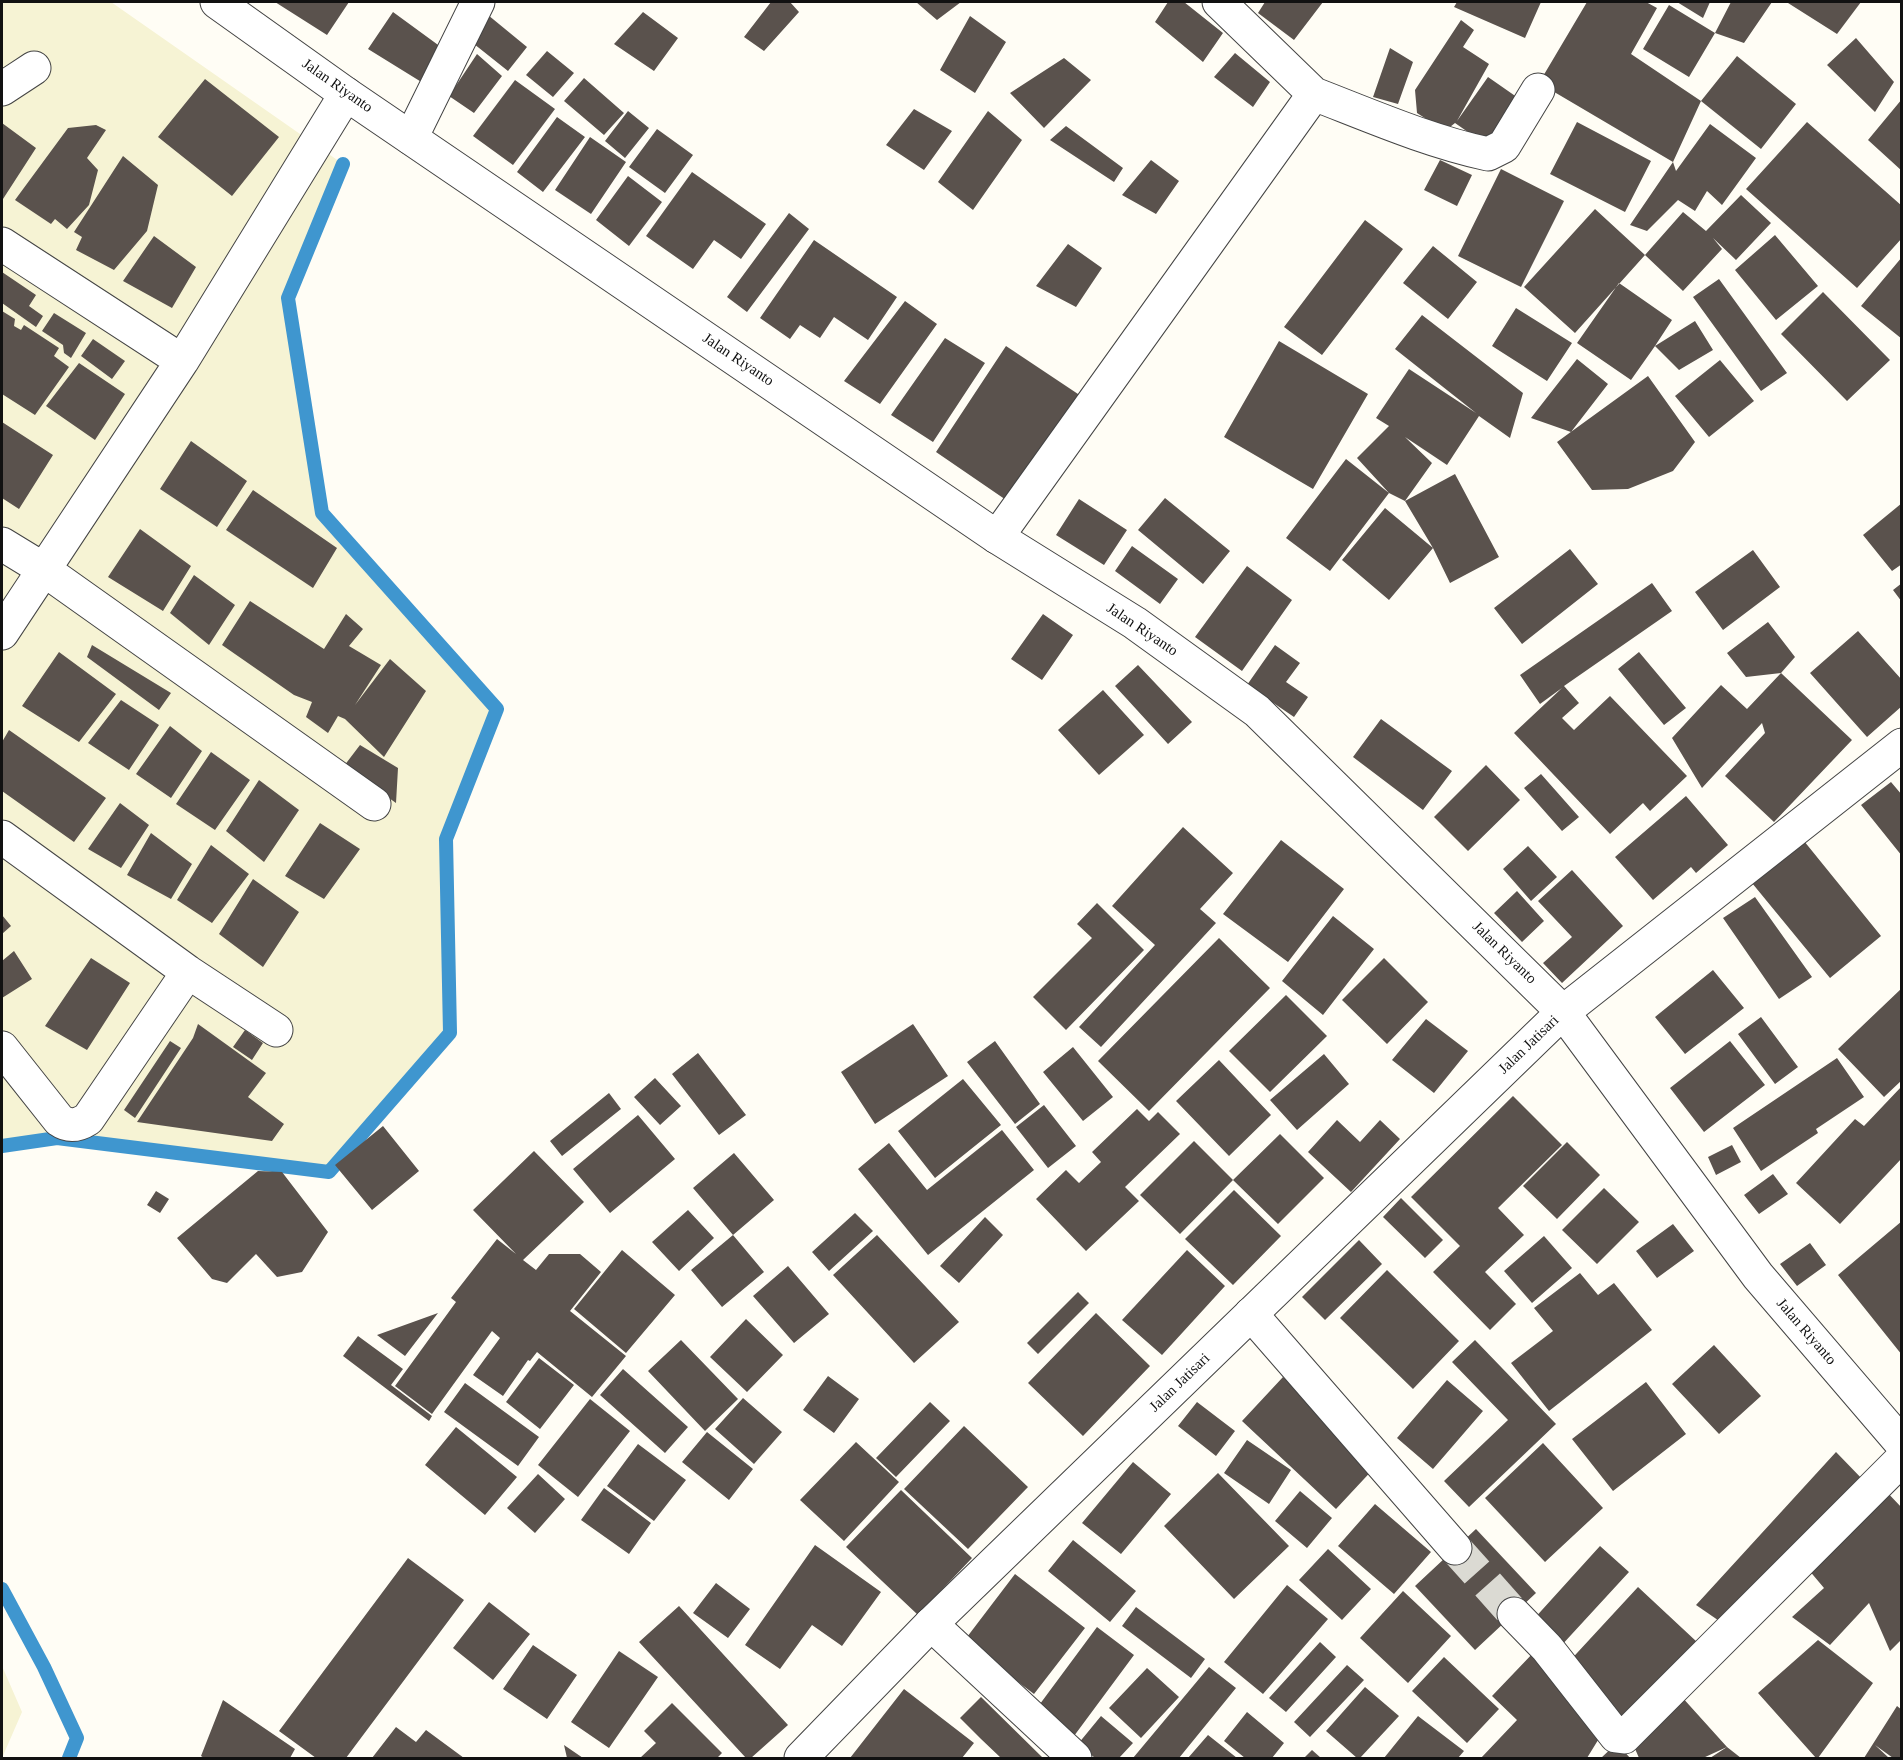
<!DOCTYPE html>
<style>
body{margin:0}
#map{position:relative;width:1903px;height:1760px;overflow:hidden;background:#fffdf5;font-family:Georgia,serif}
canvas{display:block}
.frame{position:absolute;inset:0;border:3px solid #111;pointer-events:none}
</style>
<div id="map">
<canvas width="1903" height="1760"></canvas>
<div class="frame"></div>
</div>
<script>
const ctx = document.querySelector('canvas').getContext('2d');
ctx.lineJoin = 'round';
function fillPath(path, color) { ctx.fillStyle = color; ctx.fill(path, 'evenodd'); }
function strokePath(path, color, width, dash) { ctx.strokeStyle = color; ctx.lineWidth = width; ctx.lineCap = dash ? 'butt' : 'round'; ctx.setLineDash(dash || []); ctx.stroke(path); }
function label(font, color, halo, rows, align = 'center') {
  ctx.font = font + ' Georgia,serif'; ctx.lineWidth = 6; ctx.setLineDash([]); ctx.textBaseline = 'middle'; ctx.strokeStyle = halo; ctx.fillStyle = color; for (const [text, x, y, turn = 0] of rows) {
    ctx.save(); ctx.translate(x, y); ctx.rotate((+turn || 0) * Math.PI / 180); ctx.textAlign = isNaN(turn) ? turn : align; if (halo) ctx.strokeText(text, 0, 0); ctx.fillText(text, 0, 0); ctx.restore();
  }
}
fillPath(new Path2D(`
 M2,2H111L343,164L288,298L322,513L497,709L446,839L450,1033L329,1172L57,1138L2,1146Z
 M2,1666L22,1712L2,1758Z`), '#f6f3d4');
strokePath(new Path2D(`
 M2,1146L57,1138L329,1172L450,1033L446,839L497,709L322,513L288,298L343,164
 M2,1589L44,1667L77,1738L69,1758`), '#3f96cf', 14);
fillPath(new Path2D(`
 M275,2H349L327,35Z
 M771,2H790L799,12L764,51L744,37Z
 M916,2H961L937,20Z
 M1168,2H1184L1223,33L1203,62L1155,22Z
 M1265,2H1323L1294,40L1258,13Z
 M1457,2H1541L1525,38L1454,7Z
 M1587,2H1646L1657,8L1631,54L1701,101L1673,162L1539,83Z
 M1677,2H1710L1703,18Z
 M1731,2H1772L1744,43L1715,33Z
 M1790,2H1861L1837,34L1788,3Z
 M1669,5L1715,33L1689,77L1643,49Z
 M393,12L445,50L423,83L368,49Z
 M643,12L678,38L654,71L614,44Z
 M488,15L527,47L508,71L469,40Z
 M970,16L1006,42L975,93L940,70Z
 M1461,20L1474,30L1463,47L1489,64L1457,121L1488,77L1521,100L1488,146L1455,123L1445,131L1417,113L1415,90Z
 M1856,38L1894,82L1875,112L1827,65Z
 M1390,48L1413,62L1398,104L1373,97Z
 M547,51L574,73L553,97L526,75Z
 M1235,53L1270,82L1253,107L1214,77Z
 M477,54L502,76L474,113L449,96Z
 M1737,56L1796,104L1761,149L1701,101Z
 M1064,58L1091,80L1044,128L1010,93Z
 M584,78L624,113L604,135L564,101Z
 M205,79L279,137L232,196L158,137Z
 M515,80L555,109L513,165L473,136Z
 M1902,99V171L1868,140Z
 M914,109L952,131L924,170L886,145Z
 M628,111L649,128L625,158L605,141Z
 M988,111L1022,140L973,210L938,182Z
 M557,117L585,137L543,192L517,172Z
 M1577,122L1651,161L1625,212L1550,174Z
 M1807,122L1902,206V238L1857,288L1746,189Z
 M2,123L36,148L3,199H2Z
 M1710,124L1756,158L1722,205L1707,191L1695,211L1678,200L1647,231L1630,225L1673,162L1676,171Z
 M96,125L106,130L87,158L98,170L89,205L67,229L55,219L51,224L15,200L68,128Z
 M1066,126L1123,168L1114,182L1050,140Z
 M657,129L693,155L665,193L629,167Z
 M590,137L626,162L591,214L555,190Z
 M123,156L158,185L147,231L114,270L76,250L82,237L74,232Z
 M1151,160L1179,181L1156,214L1122,195Z
 M1440,160L1472,175L1457,206L1424,190Z
 M1501,169L1564,201L1521,287L1458,256Z
 M692,172L766,224L741,259L714,240L693,269L646,236Z
 M628,176L662,202L629,246L596,220Z
 M1741,195L1771,223L1736,260L1713,238L1722,249L1683,291L1645,255L1575,333L1524,287L1595,209L1645,255L1683,212L1706,231Z
 M789,213L809,229L747,312L727,297Z
 M1365,220L1403,249L1322,355L1284,327Z
 M1775,235L1818,286L1776,320L1735,270Z
 M154,236L196,267L172,308L123,281Z
 M814,240L897,297L868,340L834,317L820,338L800,325L790,339L760,318Z
 M1068,244L1102,268L1076,307L1036,286Z
 M1433,246L1477,282L1448,319L1403,283Z
 M1902,257V339L1861,306Z
 M2,272L36,295L29,306L43,316L36,327L2,303Z
 M1719,279L1787,373L1761,391L1693,297Z
 M1619,283L1672,320L1655,346L1695,321L1713,350L1679,370L1655,346L1631,380L1577,343Z
 M1823,292L1890,360L1847,401L1781,334Z
 M905,301L937,324L880,404L844,381Z
 M1516,308L1572,343L1547,381L1492,346Z
 M2,311L15,319L14,326L21,330L24,325L59,348L54,356L69,367L35,415L2,394Z
 M54,313L86,333L71,358L64,353L63,345L42,331Z
 M1422,315L1523,393L1510,438L1479,416L1447,465L1405,437L1432,463L1405,501L1455,474L1499,557L1450,583L1433,548L1389,600L1342,560L1385,508L1433,548L1405,501L1389,493L1330,571L1286,538L1346,459L1389,493L1357,458L1389,426L1376,418L1409,369L1476,413L1395,349Z
 M945,338L985,363L933,442L891,415Z
 M93,339L125,361L112,379L81,356Z
 M1279,341L1368,394L1313,489L1224,437Z
 M1006,346L1081,396L1009,502L936,452Z
 M1577,359L1608,384L1571,432L1531,418Z
 M1720,360L1754,401L1709,437L1675,396Z
 M79,363L125,394L95,440L46,406Z
 M1648,376L1695,442L1673,471L1628,489L1592,490L1557,442Z
 M2,422L53,455L19,509L2,498Z
 M191,441L247,481L217,527L160,489Z
 M253,490L337,548L313,588L226,530Z
 M1165,498L1230,551L1203,584L1138,530Z
 M1079,499L1127,530L1104,565L1056,535Z
 M1902,503V564L1892,571L1863,535Z
 M140,529L191,566L163,611L108,577Z
 M1132,546L1178,579L1160,604L1115,571Z
 M1570,549L1598,584L1522,644L1494,608Z
 M1753,550L1780,587L1723,630L1695,592Z
 M1247,566L1292,600L1242,671L1195,637Z
 M194,575L235,605L209,645L170,613Z
 M1652,583L1672,611L1564,686L1579,703L1562,718L1574,730L1610,696L1687,776L1650,811L1643,803L1610,834L1514,733L1562,688L1540,704L1520,675Z
 M1902,583V602L1893,590Z
 M250,601L324,649L346,614L363,629L349,646L381,665L355,705L390,659L426,691L384,757L345,719L338,716L328,733L306,717L312,702L294,695L222,645Z
 M1043,614L1073,635L1042,680L1011,659Z
 M1768,622L1795,657L1781,673L1746,677L1727,653Z
 M1858,631L1902,680V706L1867,737L1810,673Z
 M92,645L171,693L159,710L87,657Z
 M1275,645L1300,663L1286,682L1308,697L1294,717L1247,685Z
 M59,652L116,694L79,742L22,706Z
 M1639,652L1686,708L1664,725L1618,669Z
 M1138,665L1192,722L1168,744L1115,686Z
 M1781,673L1852,740L1774,822L1725,776L1765,733L1762,723L1702,788L1672,738L1721,685L1747,709Z
 M1103,690L1144,735L1099,775L1058,730Z
 M121,700L159,725L129,770L88,743Z
 M1381,719L1452,771L1423,810L1353,757Z
 M170,726L202,751L171,798L136,774Z
 M9,730L106,798L74,842L2,791V742Z
 M360,745L398,768L396,803L344,766Z
 M211,752L250,780L215,830L176,804Z
 M1486,765L1520,800L1468,851L1434,817Z
 M1541,774L1579,817L1562,831L1524,788Z
 M259,780L299,810L264,862L226,831Z
 M1891,782L1902,795V856L1861,805Z
 M1686,796L1728,845L1696,873L1691,867L1653,900L1615,857Z
 M120,803L149,825L121,868L88,849Z
 M320,823L360,849L324,899L285,876Z
 M1183,827L1233,873L1200,909L1216,923L1101,1047L1079,1027L1155,945L1112,906Z
 M151,833L192,864L171,899L127,875Z
 M1281,840L1344,889L1288,962L1223,914Z
 M1804,841L1881,936L1830,978L1752,883Z
 M211,845L249,874L212,923L177,900Z
 M1528,846L1557,877L1531,901L1503,869Z
 M1572,870L1623,926L1562,983L1543,963L1572,937L1538,901Z
 M253,879L299,912L263,967L219,934Z
 M1517,891L1544,921L1522,942L1494,913Z
 M1755,897L1812,977L1779,999L1723,918Z
 M1097,903L1144,950L1066,1030L1033,997L1092,938L1077,924Z
 M2,915L11,926L2,934Z
 M1333,916L1374,949L1323,1015L1282,981Z
 M1219,938L1270,988L1149,1111L1098,1061Z
 M14,951L32,979L2,998V961Z
 M91,958L130,983L87,1050L45,1026Z
 M1384,958L1428,1002L1387,1044L1342,1000Z
 M1713,970L1744,1008L1685,1054L1655,1017Z
 M1902,988V1080L1884,1097L1838,1049Z
 M1286,995L1327,1036L1270,1092L1229,1051Z
 M1761,1017L1798,1067L1775,1084L1738,1034Z
 M1426,1019L1468,1051L1434,1093L1392,1060Z
 M198,1024L266,1073L248,1097L284,1124L272,1141L137,1122L193,1038Z
 M913,1024L948,1076L875,1124L841,1072Z
 M245,1030L263,1043L252,1060L233,1047Z
 M170,1041L181,1048L135,1118L124,1110Z
 M995,1041L1040,1104L1015,1124L967,1062Z
 M1730,1041L1765,1085L1704,1132L1670,1088Z
 M1073,1047L1113,1097L1083,1121L1043,1072Z
 M698,1053L746,1115L719,1135L672,1074Z
 M1324,1054L1349,1084L1297,1130L1270,1100Z
 M1837,1058L1864,1097L1816,1129L1818,1133L1761,1171L1733,1128Z
 M1219,1060L1271,1115L1229,1156L1176,1101Z
 M655,1078L681,1106L660,1125L634,1097Z
 M963,1079L1001,1125L935,1178L898,1131Z
 M1902,1086V1158L1840,1224L1796,1183L1855,1119L1864,1126Z
 M609,1093L621,1109L562,1156L550,1141Z
 M1513,1096L1562,1145L1498,1208L1524,1235L1485,1272L1516,1304L1490,1330L1433,1272L1460,1246L1411,1197Z
 M1044,1105L1076,1146L1048,1168L1016,1127Z
 M1137,1109L1149,1121L1158,1112L1180,1134L1125,1187L1139,1201L1086,1251L1036,1199L1066,1170L1079,1183L1101,1162L1092,1152Z
 M638,1115L675,1159L610,1213L573,1169Z
 M1337,1120L1360,1142L1380,1120L1400,1139L1351,1192L1308,1152Z
 M383,1126L419,1171L372,1210L335,1165Z
 M1002,1130L1034,1170L928,1255L858,1169L889,1143L927,1190Z
 M1280,1134L1324,1178L1278,1224L1233,1180Z
 M1194,1141L1233,1180L1180,1234L1140,1195Z
 M1567,1142L1600,1175L1557,1219L1523,1186Z
 M1732,1145L1741,1162L1716,1175L1708,1157Z
 M534,1151L584,1202L523,1260L536,1270L549,1254H580L601,1272L570,1311L626,1356L592,1397L537,1352L530,1361L528,1360L503,1396L473,1375L500,1338L492,1331L432,1414L395,1386L456,1302L451,1298L497,1239L516,1254L473,1210Z
 M734,1153L774,1200L733,1235L693,1188Z
 M258,1171L282,1172L328,1232L302,1272L277,1277L256,1254L227,1283L212,1279L177,1238Z
 M1773,1174L1788,1194L1759,1214L1744,1195Z
 M1604,1188L1639,1222L1597,1264L1562,1230Z
 M1234,1190L1281,1236L1233,1285L1185,1239Z
 M156,1191L169,1199L160,1213L147,1205Z
 M1401,1198L1443,1240L1425,1258L1383,1217Z
 M688,1210L714,1238L679,1271L652,1242Z
 M855,1213L873,1231L829,1271L812,1252Z
 M985,1217L1003,1235L959,1283L940,1266Z
 M1902,1221V1355L1838,1275Z
 M1673,1224L1694,1251L1657,1278L1636,1251Z
 M733,1235L764,1272L722,1307L691,1270Z
 M877,1235L959,1322L914,1363L833,1275Z
 M1544,1236L1572,1268L1532,1303L1504,1271Z
 M1359,1240L1382,1264L1325,1320L1302,1297Z
 M1810,1243L1826,1265L1797,1286L1780,1264Z
 M622,1250L675,1295L626,1353L574,1309Z
 M1187,1250L1225,1286L1162,1355L1122,1320Z
 M788,1266L829,1314L794,1343L753,1296Z
 M1387,1270L1459,1341L1413,1389L1340,1318Z
 M1580,1273L1598,1295L1614,1283L1652,1330L1549,1411L1511,1363L1553,1331L1534,1308Z
 M1078,1292L1089,1303L1038,1354L1027,1343Z
 M438,1313L405,1356L377,1335Z
 M1096,1313L1150,1366L1083,1436L1028,1383Z
 M746,1319L783,1355L747,1392L710,1357Z
 M358,1336L403,1369L391,1385L432,1416L429,1421L343,1356Z
 M681,1340L738,1399L705,1431L648,1371Z
 M1475,1340L1556,1424L1469,1507L1444,1481L1508,1420L1452,1362Z
 M1714,1345L1761,1396L1719,1434L1672,1384Z
 M539,1358L574,1385L540,1429L506,1402Z
 M623,1369L688,1427L665,1453L600,1395Z
 M828,1376L859,1399L834,1433L803,1410Z
 M1283,1377L1377,1465L1336,1509L1242,1421Z
 M1447,1380L1483,1411L1433,1469L1397,1438Z
 M1646,1382L1686,1434L1613,1491L1572,1439Z
 M465,1383L539,1437L518,1466L444,1412Z
 M743,1398L782,1432L754,1464L715,1429Z
 M590,1399L630,1431L578,1497L538,1465Z
 M930,1402L950,1421L896,1477L876,1458Z
 M1197,1402L1235,1431L1216,1456L1178,1426Z
 M964,1426L1028,1487L968,1549L904,1489Z
 M456,1427L517,1477L485,1515L425,1465Z
 M707,1432L753,1469L729,1500L682,1462Z
 M1247,1440L1291,1470L1269,1504L1224,1473Z
 M856,1442L899,1482L844,1541L800,1500Z
 M1543,1443L1603,1508L1545,1562L1485,1498Z
 M638,1444L686,1480L654,1521L607,1486Z
 M1836,1452L1867,1484L1728,1627L1696,1605Z
 M1133,1462L1171,1494L1121,1554L1082,1523Z
 M1218,1473L1289,1546L1234,1599L1164,1526Z
 M538,1474L565,1499L535,1533L507,1508Z
 M604,1488L651,1523L629,1554L581,1520Z
 M1884,1489L1902,1508V1639L1890,1651L1869,1603L1830,1645L1792,1617L1824,1588L1808,1569Z
 M901,1490L972,1558L918,1615L846,1547Z
 M1300,1491L1332,1518L1307,1548L1275,1521Z
 M1375,1504L1431,1552L1394,1594L1338,1546Z
 M1476,1529L1536,1593L1475,1650L1415,1586Z
 M1073,1540L1136,1591L1110,1622L1048,1571Z
 M815,1545L881,1592L842,1646L812,1625L780,1669L745,1645Z
 M1600,1546L1629,1572L1560,1647L1532,1621Z
 M1328,1549L1371,1589L1342,1620L1299,1580Z
 M408,1558L464,1600L346,1758H316L279,1731Z
 M1015,1574L1085,1628L1034,1694L964,1641Z
 M716,1583L750,1609L728,1638L693,1613Z
 M1287,1585L1328,1619L1263,1694L1224,1662Z
 M1638,1587L1697,1642L1622,1720L1565,1666Z
 M1403,1591L1451,1636L1408,1683L1360,1638Z
 M489,1602L530,1634L493,1680L453,1648Z
 M679,1606L788,1725L751,1758H746L639,1642Z
 M1136,1607L1205,1659L1191,1678L1122,1626Z
 M1097,1627L1134,1655L1074,1736L1037,1708Z
 M1818,1640L1873,1683L1818,1758H1816L1758,1693Z
 M1320,1642L1336,1657L1286,1712L1269,1698Z
 M533,1645L577,1675L547,1719L503,1689Z
 M619,1651L658,1677L609,1748L571,1722Z
 M1535,1651L1603,1732L1587,1758H1481L1517,1720L1492,1696Z
 M1444,1657L1499,1709L1467,1743L1412,1691Z
 M1347,1665L1364,1680L1310,1737L1294,1722Z
 M1209,1667L1236,1688L1179,1758H1133Z
 M1147,1668L1179,1697L1141,1738L1109,1708Z
 M1365,1687L1399,1716L1360,1758H1357L1326,1731Z
 M904,1689L974,1743L962,1758H850Z
 M1681,1696L1727,1747L1703,1758H1639L1633,1744Z
 M981,1697L1043,1758H1001L981,1739L960,1718Z
 M223,1700L295,1749L290,1758H204L201,1756Z
 M672,1703L722,1753L717,1758H640L656,1743L644,1731Z
 M1897,1706L1902,1710V1758H1893L1875,1745L1889,1758H1864Z
 M1247,1712L1284,1743L1272,1758H1245L1224,1741Z
 M1101,1716L1133,1743L1119,1758H1095L1078,1744Z
 M1418,1716L1464,1751L1458,1758H1384Z
 M396,1727L416,1742L426,1730L464,1758H372Z
 M1208,1735L1237,1758H1188Z
 M1617,1743L1630,1758H1601Z
 M564,1745L583,1758H567Z
 M1727,1747L1741,1758H1710Z
 M1312,1750L1321,1758H1304Z`), '#5a524d');
strokePath(new Path2D(`
 M1455,1548L1514,1614`), '#dbdad3', 33, [33, 16]);
const minor = new Path2D(`
 M2,89L34,68
 M1314,94C1371,116 1428,141 1488,154L1504,146L1538,90
 M411,138L478,2
 M2,244L182,361
 M997,537L1314,94L1219,2
 M2,544L43,569L374,804
 M2,633L182,361L346,94
 M2,837L188,972L276,1030
 M1563,1012L1902,745
 M2,1048L59,1120C69,1127 77,1126 88,1119L188,972
 M1251,1314L1455,1548
 M1514,1614L1547,1648L1616,1736L1624,1737L1902,1459
 M931,1624L1075,1758`);
const tertiary = new Path2D(`
 M217,2L346,94L997,537L1135,623L1257,711L1563,1012L1758,1276L1902,1444
 M801,1758L931,1624L1563,1012`);
strokePath(minor, '#444', 35);
strokePath(tertiary, '#444', 35);
strokePath(minor, '#fff', 33);
strokePath(tertiary, '#fff', 33);
label('15px', '#111', '#fff', [
 ["Jalan Riyanto",337,86,35],
 ["Jalan Riyanto",738,360,34],
 ["Jalan Riyanto",1142,630,34],
 ["Jalan Riyanto",1504,953,44],
 ["Jalan Jatisari",1529,1045,-44],
 ["Jalan Riyanto",1806,1332,49],
 ["Jalan Jatisari",1180,1383,-44]
]);
</script>
